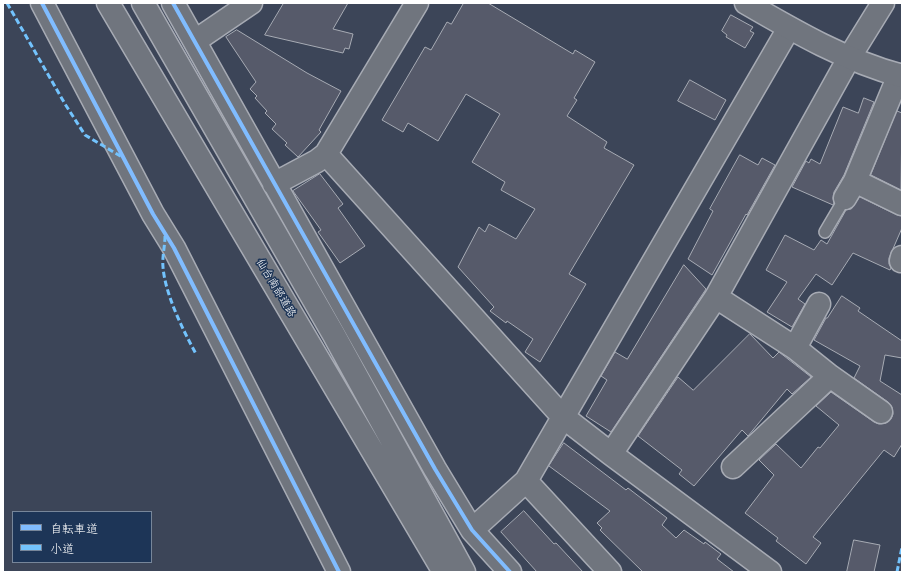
<!DOCTYPE html>
<meta charset="utf-8">
<style>
body{margin:0}
#map{position:relative;width:905px;height:575px;overflow:hidden;background:#3c4558;font-family:Delius,"Klee One",sans-serif}
canvas{display:block}
.frame{position:absolute;inset:0;border:4px solid #fff;pointer-events:none}
.legend{position:absolute;left:12px;top:511px;width:140px;height:52px;box-sizing:border-box;background:#1d3557;border:1px solid #77869a;margin:0;padding:5px 7px;list-style:none;font-size:12px;color:#fff}
.legend li{display:flex;align-items:center;gap:8px;height:20px}
.legend b{width:20px;border:1px solid #77869a}
</style>
<div id="map">
<canvas width="905" height="575"></canvas>
<div class="frame"></div>
<ul class="legend">
<li><b style="height:5px;background:#80bcff"></b>自転車道</li>
<li><b style="height:5px;background:#73c3fd"></b>小道</li>
</ul>
</div>
<script>
const ctx = document.querySelector('canvas').getContext('2d');
ctx.lineJoin = 'round';
function fillPath(path, color) { ctx.fillStyle = color; ctx.fill(path, 'evenodd'); }
function strokePath(path, color, width, dash) { ctx.strokeStyle = color; ctx.lineWidth = width; ctx.lineCap = dash ? 'butt' : 'round'; ctx.setLineDash(dash || []); ctx.stroke(path); }
function label(font, color, halo, rows, align = 'center') {
  ctx.font = font + ' Delius,"Klee One",sans-serif'; ctx.lineWidth = 3; ctx.setLineDash([]); ctx.textBaseline = 'middle'; ctx.strokeStyle = halo; ctx.fillStyle = color; for (const [text, x, y, turn = 0] of rows) {
    ctx.save(); ctx.translate(x, y); ctx.rotate((+turn || 0) * Math.PI / 180); ctx.textAlign = isNaN(turn) ? turn : align; if (halo) ctx.strokeText(text, 0, 0); ctx.fillText(text, 0, 0); ctx.restore();
  }
}
const building = new Path2D(`
 M284,3H348L333,29L353,34L349,49L345,48L343,53L265,35Z
 M464,3H488L573,54L575,50L595,62L574,98L577,100L567,116L607,142L604,148L634,165L569,274L586,284L540,362L525,352L533,339L507,321L506,323L490,311L494,307L458,267L479,227L485,232L489,224L516,239L535,209L501,190L505,182L472,162L500,114L466,94L438,141L408,123L403,132L382,120L425,47L431,50L447,22L451,24Z
 M731,15L753,27L750,31L754,33L745,48L726,37L727,35L722,31Z
 M237,30L307,73L341,91L319,130L321,132L298,157L285,145L287,143L272,129L276,124L265,113L267,111L255,98L257,96L250,89L256,82L226,37Z
 M690,80L726,100L715,120L678,101Z
 M864,98L874,102L844,175L834,192L833,198L834,203L833,205L792,187L806,161L809,163L811,159L820,164L843,107L858,113Z
 M897,111L902,113L901,190L871,175Z
 M740,155L758,165L762,158L775,165L747,215L746,214L712,275L688,259L713,211L710,209Z
 M320,174L343,204L338,208L365,246L340,263L318,232L321,230L293,191Z
 M860,197L897,215L902,216V228L889,258V264L891,268L890,270L853,253L832,285L816,274L798,299L805,304L792,327L767,312L787,282L766,270L785,235L814,250L821,240L827,244L846,210L851,209Z
 M684,265L706,289L611,432L586,416L607,380L601,376L615,352L627,359Z
 M842,296L860,308L858,311L902,341V358L885,355L880,381L902,395V444L894,457L884,450L813,537L821,543L806,564L776,541L778,538L745,513L774,475L759,460L776,444L801,468L818,447L820,448L839,425L816,406L831,392L874,422L879,424L886,423L891,419L893,414L892,407L888,402L854,378L860,366L814,340L826,318H827Z
 M750,334L773,358L779,352L811,377L792,394L787,389L748,436L742,430L694,486L679,474L682,470L638,436L678,377L693,390Z
 M564,443L626,490L628,488L667,518L662,525L676,538L684,530L704,544L705,542L721,554L717,559L734,572H643L600,530L602,528L597,523L610,511L549,466Z
 M524,511L554,544L556,543L583,572H537L501,532Z
 M854,540L880,545L874,572H847Z`);
fillPath(building, '#565a6a');
strokePath(building, '#a7abb4', 1);
const service = new Path2D(`
 M825,232L845,198`);
const minor = new Path2D(`
 M42,3L153,214L174,248L339,572
 M173,3L435,469L472,530L510,572
 M195,41L251,3
 M899,75L855,181L902,204
 M326,154L562,416L611,454L770,572
 M274,184L317,161L326,154L417,3
 M845,198L855,181
 M901,261L902,257
 M716,297L795,348L830,376L881,412
 M795,348L819,304
 M611,454L716,297L849,58L883,3
 M733,467L830,376
 M526,481L610,572
 M472,530L526,481L789,28`);
const tertiary = new Path2D(`
 M746,3C796,32 846,61 902,76`);
const motorway = new Path2D(`
 M108,3L444,572
 M143,3L334,335L464,572`);
strokePath(service, '#a7abb4', 14);
strokePath(minor, '#a7abb4', 25);
strokePath(tertiary, '#a7abb4', 25);
strokePath(motorway, '#a7abb4', 25);
strokePath(service, '#70757e', 11);
strokePath(minor, '#70757e', 22);
strokePath(tertiary, '#70757e', 22);
strokePath(motorway, '#70757e', 22);
strokePath(new Path2D(`
 M7,3L65,104L85,135L122,157
 M165,236C165,246 162,257 163,267C165,294 183,330 196,354
 M897,572L902,547`), '#73c3fd', 3, [6, 3]);
strokePath(new Path2D(`
 M42,3L153,214L174,248L339,572
 M173,3L435,469L472,530L510,572`), '#80bcff', 4);
label('11px', '#fff', '#1d3557', [
 ["仙台南部道路",276,288,59]
]);
</script>
